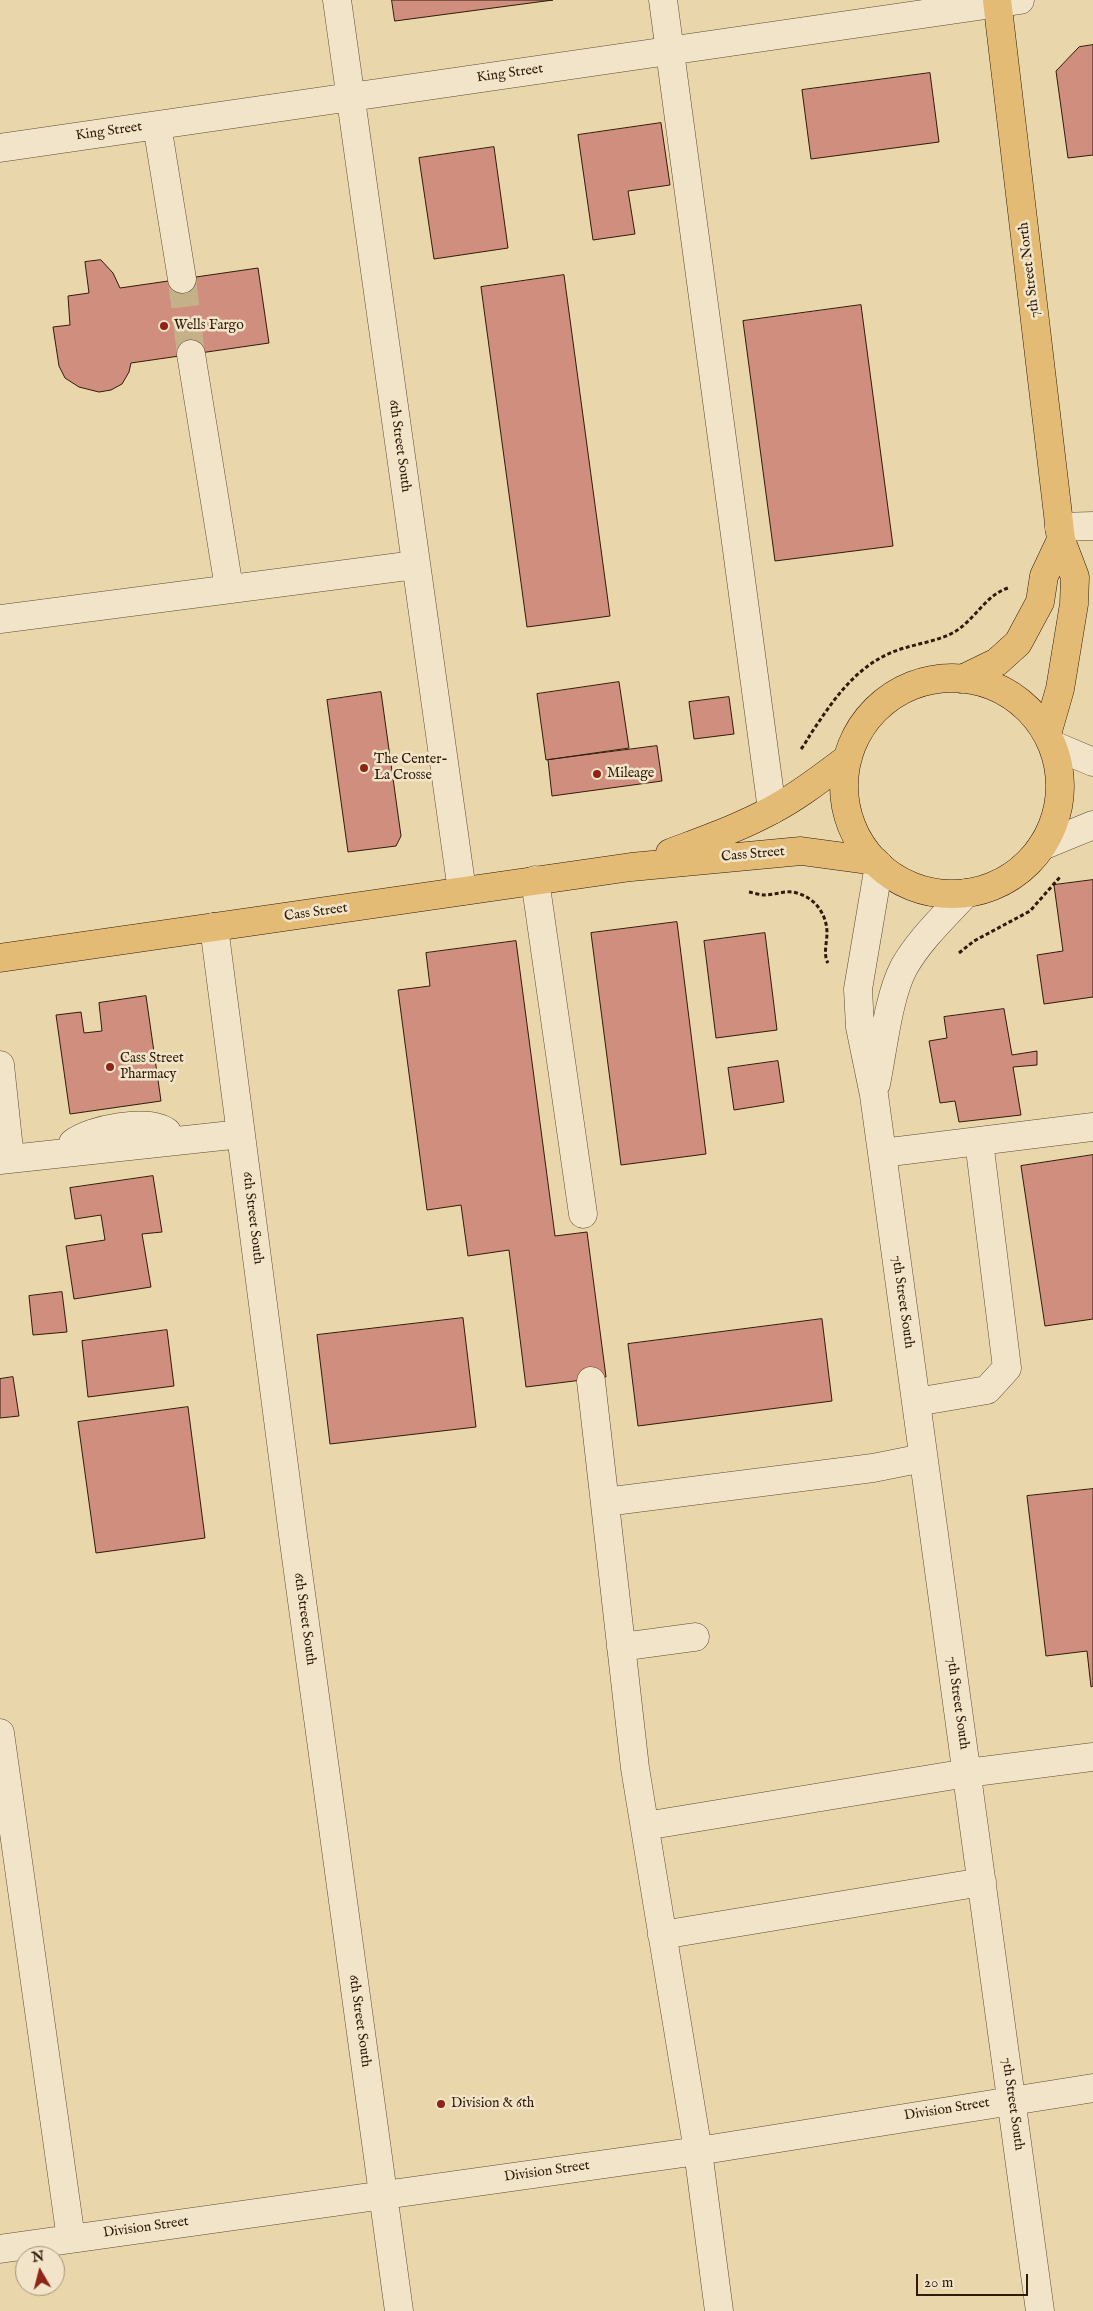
<!DOCTYPE html>
<style>
body{margin:0}
#map{position:relative;width:1093px;height:2311px;overflow:hidden;background:#e9d6aa;font-family:"IM FELL English",serif}
canvas{display:block}
.north{position:absolute;left:15px;top:2246px;width:50px;height:50px;box-sizing:border-box;background:#f1e4c8;border:1px solid #a4947c;border-radius:50%;rotate:352deg;font-size:14px;font-weight:700;line-height:20px;text-align:center;color:#301b0a}
.north::after{content:'';display:block;margin:auto;width:18px;height:22px;background:#8f2418;clip-path:polygon(50% 0,100% 100%,50% 72%,0 100%)}
.scale{position:absolute;left:916px;top:2274px;width:112px;height:22px;box-sizing:border-box;border:2px solid #301b0a;border-top:0;padding-left:6px;font-size:15px;line-height:18px;white-space:nowrap;color:#301b0a;-webkit-text-stroke:4px #f1e4c8;paint-order:stroke}
</style>
<div id="map">
<canvas width="1093" height="2311"></canvas>
<div class="north">N</div>
<div class="scale">20 m</div>
</div>
<script>
const ctx = document.querySelector('canvas').getContext('2d');
ctx.lineJoin = 'round';
function fillPath(path, color) { ctx.fillStyle = color; ctx.fill(path, 'evenodd'); }
function strokePath(path, color, width, dash) { ctx.strokeStyle = color; ctx.lineWidth = width; ctx.lineCap = dash ? 'butt' : 'round'; ctx.setLineDash(dash || []); ctx.stroke(path); }
function label(font, color, halo, rows, align = 'center') {
  ctx.font = font + ' "IM FELL English",serif'; ctx.lineWidth = 5; ctx.setLineDash([]); ctx.textBaseline = 'middle'; ctx.strokeStyle = halo; ctx.fillStyle = color; for (const [text, x, y, turn = 0] of rows) {
    ctx.save(); ctx.translate(x, y); ctx.rotate((+turn || 0) * Math.PI / 180); ctx.textAlign = isNaN(turn) ? turn : align; if (halo) ctx.strokeText(text, 0, 0); ctx.fillText(text, 0, 0); ctx.restore();
  }
}
const building = new Path2D(`
 M392,0H553L395,21Z
 M1093,45V155L1068,158L1056,71L1079,47Z
 M930,73L939,142L811,159L802,90Z
 M661,123L670,185L628,191L635,234L593,240L578,135Z
 M494,147L508,248L434,259L419,158Z
 M101,260L113,273L120,288L258,268L269,343L131,363L129,372L122,384L111,390L99,392L79,387L65,378L59,366L53,327L70,325L68,296L89,293L85,262Z
 M564,275L610,616L527,627L481,287Z
 M861,305L893,546L775,561L743,321Z
 M619,682L629,748L546,760L537,694Z
 M381,692L401,836L396,846L348,852L327,700Z
 M729,697L734,734L694,739L689,702Z
 M657,746L662,781L552,796L548,760Z
 M1093,880V997L1044,1004L1037,955L1063,951L1054,885Z
 M677,922L706,1154L621,1165L591,933Z
 M765,933L777,1030L716,1038L704,941Z
 M516,941L555,1236L587,1232L606,1377L526,1387L509,1250L468,1256L461,1205L427,1210L398,990L430,986L426,953Z
 M146,996L161,1101L70,1114L56,1015L81,1012L84,1033L102,1031L99,1003Z
 M1004,1009L1012,1055L1037,1051V1065L1013,1067L1021,1115L959,1122L955,1101L940,1103L929,1041L947,1038L944,1017Z
 M778,1061L784,1102L734,1110L728,1068Z
 M1093,1155V1319L1045,1326L1021,1166Z
 M153,1176L162,1232L142,1234L151,1287L74,1299L66,1246L105,1240L101,1215L75,1219L70,1188Z
 M62,1292L67,1332L33,1335L29,1296Z
 M463,1318L476,1427L330,1444L317,1335Z
 M822,1319L832,1401L638,1426L628,1344Z
 M167,1330L174,1386L88,1397L82,1341Z
 M13,1377L19,1416L0,1418V1379Z
 M188,1407L205,1538L96,1553L78,1422Z
 M1093,1489V1686L1091,1687L1087,1651L1046,1656L1027,1496Z`);
fillPath(building, '#d08e7e');
strokePath(building, '#301b0a', 1);
strokePath(new Path2D(`
 M182,279L191,354`), '#c4b18a', 28, [28, 14]);
const minor = new Path2D(`
 M337,0L462,891
 M663,0L772,810
 M157,125L182,279
 M0,148L1020,0
 M191,354L229,588
 M1059,527L1093,526
 M0,619L415,565
 M1053,745L1093,762
 M1042,846L1093,825
 M879,865L858,989L860,1027L874,1095L882,1153L1040,2311
 M535,880L583,1214
 M214,927L293,1535L399,2311
 M0,1065L10,1159
 M876,1084C883,1050 888,997 904,967C920,939 944,917 966,893
 M73,1143C90,1129 149,1118 167,1132
 M882,1153L1093,1127
 M0,1160L241,1134
 M591,1381L635,1768L698,2151L719,2311
 M916,1402L987,1390L1007,1368L979,1141
 M605,1502L873,1468L923,1458
 M621,1647L695,1637
 M0,1733L71,2239
 M645,1826L967,1773L1093,1757
 M662,1935L982,1882
 M0,2249L698,2151L1093,2088`);
const major = new Path2D(`
 M997,0L1061,540L1075,577L1074,604L1060,689L1047,734
 M844 786a108 108 0 1 1 216 0a108 108 0 1 1-216 0Z
 M962,679L997,662L1018,643L1040,602L1044,576L1061,540
 M670,853C704,840 739,828 772,810C799,796 824,776 848,758
 M0,958L631,867L801,851L875,861`);
strokePath(minor, '#5e4a32', 29);
strokePath(major, '#301b0a', 29);
strokePath(new Path2D(`
 M801,749C806,743 809,736 814,729C834,699 854,670 888,654C909,644 936,643 956,631C976,618 986,595 1008,588
 M749,892C754,893 760,895 765,895C774,895 783,891 792,892C813,895 827,913 827,933C827,942 823,955 828,963
 M959,953L974,941L1030,911L1060,877`), '#301b0a', 3, [4, 2.5]);
strokePath(minor, '#f1e4c8', 28);
strokePath(major, '#e4bb75', 28);
for (const [x, y, r, color] of [
 [164,326,5,"#8f2418"],
 [364,768,5,"#8f2418"],
 [597,774,5,"#8f2418"],
 [110,1067,5,"#8f2418"],
 [441,2104,5,"#8f2418"]
]) { const dot = new Path2D(); dot.arc(x, y, r, 0, 2 * Math.PI); ctx.fillStyle = color; ctx.fill(dot); strokePath(dot, '#f1e4c8', 2); }
label('14px', '#301b0a', '#f1e4c8', [
 ["King Street",510,74,-8],
 ["King Street",109,132,-8],
 ["7th Street North",1030,270,-97],
 ["6th Street South",399,446,82],
 ["Cass Street",753,855,-5],
 ["Cass Street",316,913,-8],
 ["6th Street South",252,1218,83],
 ["7th Street South",902,1302,82],
 ["6th Street South",304,1619,82],
 ["7th Street South",957,1703,82],
 ["6th Street South",359,2021,82],
 ["7th Street South",1012,2104,82],
 ["Division Street",947,2110,-9],
 ["Division Street",547,2172,-8],
 ["Division Street",146,2228,-8]
]);
label('14px', '#301b0a', '#f1e4c8', [
 ["Wells Fargo",174,326],
 ["The Center-",374,760],
 ["La Crosse",374,776],
 ["Mileage",607,774],
 ["Cass Street",120,1059],
 ["Pharmacy",120,1075],
 ["Division & 6th",451,2104]
], 'left');
</script>
